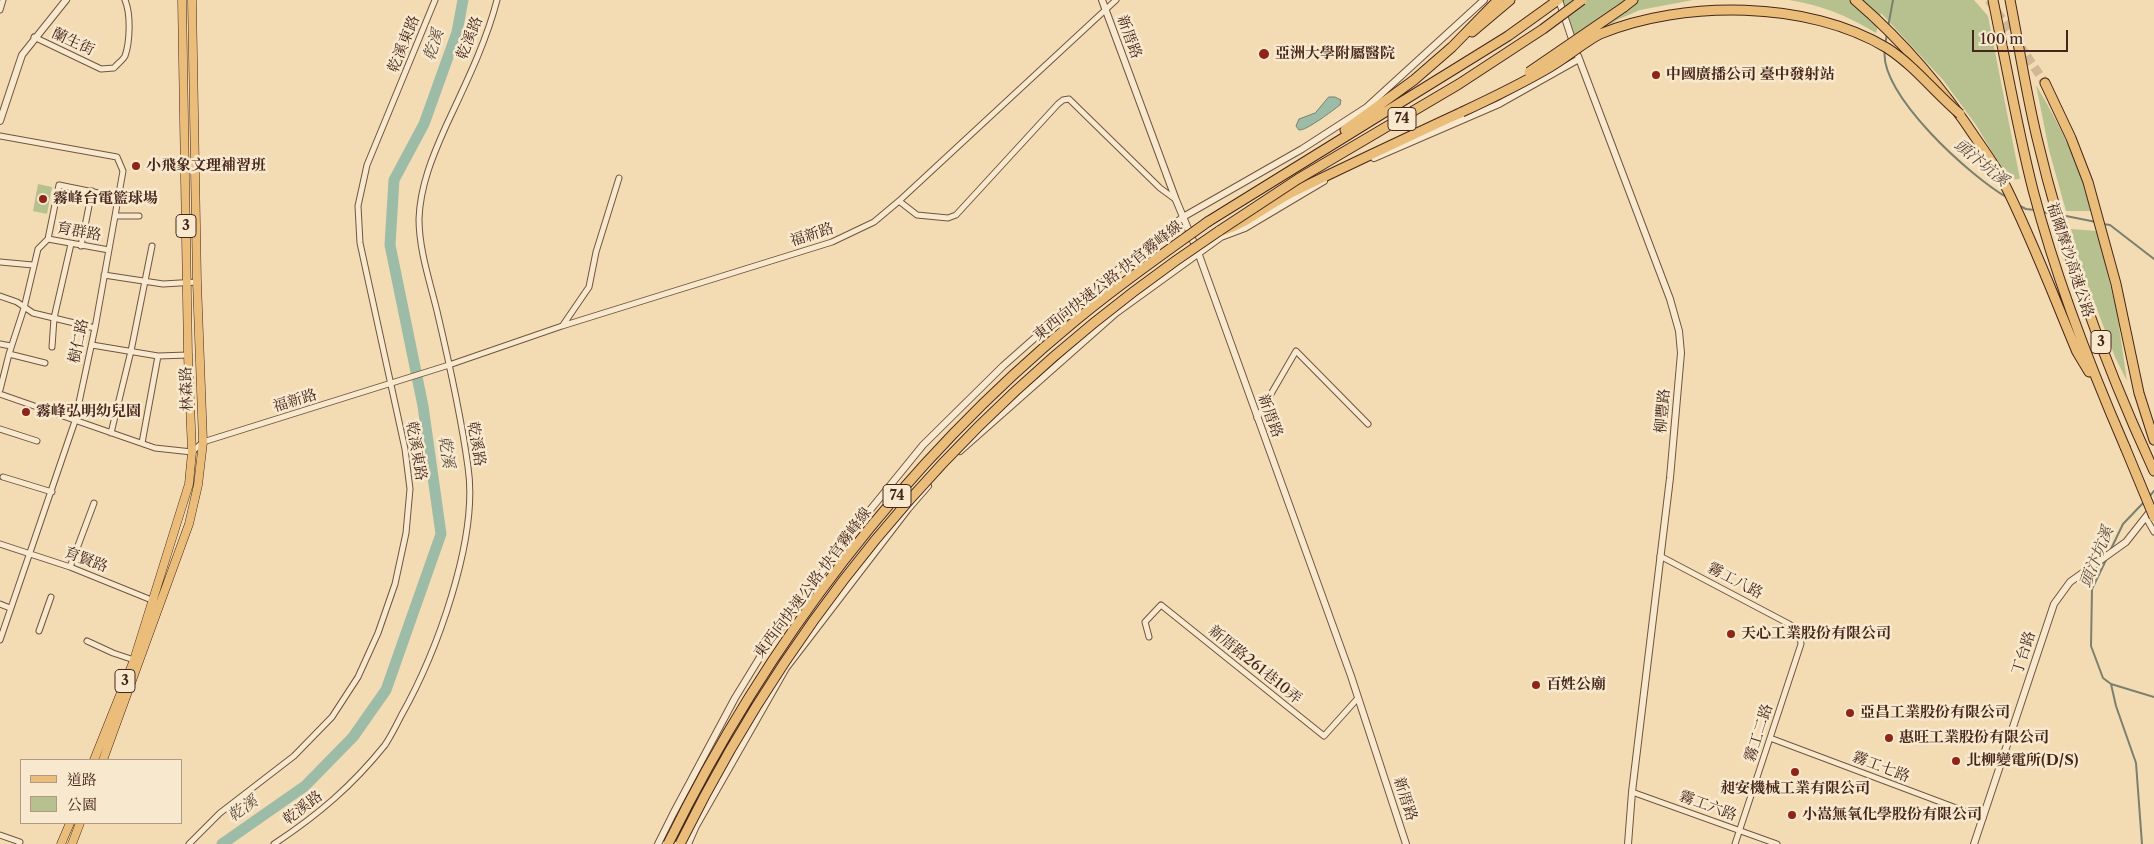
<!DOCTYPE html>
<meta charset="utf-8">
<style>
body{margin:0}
#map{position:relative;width:2154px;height:844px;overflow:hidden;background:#f3dcb3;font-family:"Libre Caslon Text","Noto Serif TC",serif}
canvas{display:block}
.legend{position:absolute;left:20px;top:759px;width:162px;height:65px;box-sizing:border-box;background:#f7e8ce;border:1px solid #b09a86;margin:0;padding:6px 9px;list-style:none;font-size:15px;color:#46261a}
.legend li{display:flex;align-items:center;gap:10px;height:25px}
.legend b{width:25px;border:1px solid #b09a86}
.scale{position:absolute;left:1972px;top:30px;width:96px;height:22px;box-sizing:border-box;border:2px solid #46261a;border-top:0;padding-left:6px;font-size:15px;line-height:18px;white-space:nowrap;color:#46261a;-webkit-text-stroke:4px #f7e8ce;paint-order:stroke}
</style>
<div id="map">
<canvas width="2154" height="844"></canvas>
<ul class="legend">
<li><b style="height:6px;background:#eabe7a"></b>道路</li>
<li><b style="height:14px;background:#b7c18f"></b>公園</li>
</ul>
<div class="scale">100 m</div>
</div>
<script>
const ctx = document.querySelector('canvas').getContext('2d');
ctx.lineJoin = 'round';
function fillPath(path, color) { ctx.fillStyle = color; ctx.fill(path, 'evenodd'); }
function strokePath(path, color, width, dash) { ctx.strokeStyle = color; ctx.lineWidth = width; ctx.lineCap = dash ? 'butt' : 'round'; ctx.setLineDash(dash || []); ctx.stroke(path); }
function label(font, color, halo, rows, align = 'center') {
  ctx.font = font + ' "Libre Caslon Text","Noto Serif TC",serif'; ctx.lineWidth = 5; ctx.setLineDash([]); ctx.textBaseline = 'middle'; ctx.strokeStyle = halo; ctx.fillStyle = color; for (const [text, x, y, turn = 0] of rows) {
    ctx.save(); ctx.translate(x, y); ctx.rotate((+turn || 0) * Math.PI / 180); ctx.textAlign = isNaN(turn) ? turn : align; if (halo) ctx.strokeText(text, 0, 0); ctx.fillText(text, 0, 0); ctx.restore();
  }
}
fillPath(new Path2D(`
 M1563,0H1693L1640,10L1619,19L1578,45Z
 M1789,0H1974L1988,16L2020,179L2009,180L1976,125L1943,80L1881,13L1876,33C1848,16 1822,5 1789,0Z
 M2036,85C2060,125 2080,166 2091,211H2066L2049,150Z
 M38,184L52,187L47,214L33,211Z
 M2071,229L2097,231L2117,313L2127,381L2115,357L2081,267Z`), '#b7c18f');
const water = new Path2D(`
 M1329,97H1335L1341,100L1340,105C1332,111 1306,131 1299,130L1296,126L1299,119L1315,113Z`);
fillPath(water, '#9dbca8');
strokePath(water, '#7a806f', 1);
strokePath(new Path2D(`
 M1888,27L1893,0
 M1885,45L1887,34
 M1885,49C1877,93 1972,178 2008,198
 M2018,205L2026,209L2035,210
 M2042,212L2054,214
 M2061,215L2096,222
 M2103,224L2110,225L2154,259
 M2149,497L2154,491
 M2110,551L2123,524L2144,502
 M2106,560L2092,589L2091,646L2103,678L2111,684L2154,697
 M2111,684L2116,706L2136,763L2142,844`), '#7a806f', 2);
strokePath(new Path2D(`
 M222,844L305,786L353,737L386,690L441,534L423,406L390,245L394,180L424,124L457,32L463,0`), '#9dbca8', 11);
strokePath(new Path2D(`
 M1989,0L2045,83`), '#d0b894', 9, [9, 4.5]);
const minor = new Path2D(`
 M0,10L3,0
 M34,37L101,69L114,68C117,64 123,60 125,56C130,42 131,14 125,0
 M0,136L117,157L123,171L95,328L75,421L0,640
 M899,201L917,215L948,218L956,215L1058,104L1063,100L1069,99L1160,188L1175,199
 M115,216H139
 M48,239L59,185L118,197
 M81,246L92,191
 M0,262L33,265
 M104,275L163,284L197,282
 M0,296L17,302L33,313L95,328
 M563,325L589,287L596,252L619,178
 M0,344L11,346
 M92,345L158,356L188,355
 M52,347L54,318L71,244
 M9,354L45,363
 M0,390L9,354L24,308L38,249L48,239L109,250
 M0,394L155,448L192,452L203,442L449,365L562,326L832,242L874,222L899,201L1116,0
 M1257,418L1296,351L1368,424
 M0,429L37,441
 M111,433L131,351L152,246
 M142,443L158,356
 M3,477L52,492
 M2146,518L2154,532
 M0,544L70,567L154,601
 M1660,556L1789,624C1798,630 1800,634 1801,644L1735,844
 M70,567L94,503
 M0,604L10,608
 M39,631L51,597
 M1149,637L1145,622L1161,605L1324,736L1358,698
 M87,641L113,653L134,660
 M1770,738L1983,818
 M1632,792L1777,844
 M0,835L20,842L19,844
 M189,844L220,813L294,756L332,717L358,677L378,633L395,584L406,533L410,489L405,449L360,243L358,206L367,165L435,0
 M274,844C318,815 352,786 385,745C391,736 396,726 401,716C436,654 479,539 468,467C461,415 449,362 437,311C430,282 419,250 419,219C420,186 433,155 446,126C465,85 486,43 497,0`);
const tertiary = new Path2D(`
 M1102,0L1176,200L1199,255L1351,676L1406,844
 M1559,0L1574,45
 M1578,56L1670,299L1679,331L1681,353L1670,478L1632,792L1628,844
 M0,121L22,55L66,0
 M1374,158L1499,104L1579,59
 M960,451L1116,313L1221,237L1245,228L1324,181
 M658,844L673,814L735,698L765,649L853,531L923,445L1003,366L1046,328L1183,217L1302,149L1367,107L1484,0
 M688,844L696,826L786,668L908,509L928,486
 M1974,844L2054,604L2070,582L2126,542L2152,509`);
const primary = new Path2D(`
 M94,760L134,660L189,484L192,452L188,355L182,0
 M103,760L189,524L198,485L203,442L197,282L192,0
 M61,844L70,823
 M72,844L80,823`);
const motorway = new Path2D(`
 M1855,0C1903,41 1942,87 1977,140C1986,153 1996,167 2003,181C2031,236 2053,295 2077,352L2089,372
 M1993,0C2006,63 2017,127 2033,190C2056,278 2089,364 2125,447
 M2010,0C2019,46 2026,92 2037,138C2064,253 2105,365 2154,471
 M1624,7L1633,0
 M1472,32L1510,0
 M2045,83L2071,138L2088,182L2116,284L2139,393L2154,440
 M1345,130L1414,80L1452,47L1498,0
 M1209,221L1508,36L1558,0
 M1222,231C1247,223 1266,206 1289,194C1346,166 1404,139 1462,112`);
strokePath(minor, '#715440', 7);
strokePath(tertiary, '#715440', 8);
strokePath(primary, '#46261a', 9);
strokePath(motorway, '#46261a', 11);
strokePath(minor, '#f7e8ce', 5);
strokePath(tertiary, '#f7e8ce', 6);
strokePath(primary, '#eabe7a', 8);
strokePath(motorway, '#eabe7a', 9);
const trunkBridge = new Path2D(`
 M668,844C766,644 903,463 1075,321C1118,285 1164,253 1209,221
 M680,844C805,591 984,387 1219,231`);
const motorwayBridge = new Path2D(`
 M1529,72L1624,7
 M1462,112C1492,98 1521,84 1550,67C1567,57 1583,43 1600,34C1683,0 1808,0 1887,48C1915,66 1935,93 1960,114
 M1219,231L1298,179L1459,84L1543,29L1582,0
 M2125,447L2154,517`);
strokePath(trunkBridge, '#46261a', 11, []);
strokePath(motorwayBridge, '#46261a', 11, []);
strokePath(trunkBridge, '#eabe7a', 9);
strokePath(motorwayBridge, '#eabe7a', 9);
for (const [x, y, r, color] of [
 [1264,54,6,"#8f2418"],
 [1656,75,5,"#8f2418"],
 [136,166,5,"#8f2418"],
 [43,199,5,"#8f2418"],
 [26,412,5,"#8f2418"],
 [1731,634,5,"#8f2418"],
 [1536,685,5,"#8f2418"],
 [1850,713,5,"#8f2418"],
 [1889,738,5,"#8f2418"],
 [1956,761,5,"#8f2418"],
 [1795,772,5,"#8f2418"],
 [1792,815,5,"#8f2418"]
]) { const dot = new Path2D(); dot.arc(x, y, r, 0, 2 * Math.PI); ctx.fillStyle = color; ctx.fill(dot); strokePath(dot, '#f7e8ce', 2); }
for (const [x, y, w] of [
 [1402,119,28],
 [186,226,20],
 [2101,342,20],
 [897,496,28],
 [125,681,20]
]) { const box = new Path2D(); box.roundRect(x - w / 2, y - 11.5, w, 23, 4); ctx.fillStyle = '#f7e8ce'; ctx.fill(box); strokePath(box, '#46261a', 1); }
label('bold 14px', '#46261a', null, [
 ["74",1402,119],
 ["3",186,226],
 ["3",2101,342],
 ["74",897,496],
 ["3",125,681]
]);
label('15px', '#46261a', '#f7e8ce', [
 ["新厝路",1129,37,70],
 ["乾溪路",470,38,-68],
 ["蘭生街",73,42,25],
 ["乾溪東路",404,44,-68],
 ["育群路",79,232,10],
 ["福新路",812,235,-18],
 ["福爾摩沙高速公路",2070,260,72],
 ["東西向快速公路 快官霧峰線",1108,281,-38],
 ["樹仁路",79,341,-78],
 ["林森路",187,389,-92],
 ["福新路",295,401,-17],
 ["柳豐路",1663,411,-85],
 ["新厝路",1270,416,70],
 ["乾溪路",476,444,80],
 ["乾溪東路",416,451,80],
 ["育賢路",86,560,20],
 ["霧工八路",1735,581,28],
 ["東西向快速公路 快官霧峰線",813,583,-53],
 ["丁台路",2024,653,-72],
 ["新厝路261巷10弄",1255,665,39],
 ["霧工二路",1759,733,-72],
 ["霧工七路",1881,767,21],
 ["新厝路",1405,799,72],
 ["霧工六路",1708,806,20],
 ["乾溪路",303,808,-37]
]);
label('bold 15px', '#46261a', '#f7e8ce', [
 ["亞洲大學附屬醫院",1275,54],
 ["中國廣播公司 臺中發射站",1666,75],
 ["小飛象文理補習班",146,166],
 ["霧峰台電籃球場",53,199],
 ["霧峰弘明幼兒園",36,412],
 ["天心工業股份有限公司",1741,634],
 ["百姓公廟",1546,685],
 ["亞昌工業股份有限公司",1860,713],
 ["惠旺工業股份有限公司",1899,738],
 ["北柳變電所(D/S)",1966,761],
 ["昶安機械工業有限公司",1795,789,"center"],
 ["小嵩無氧化學股份有限公司",1802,815]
], 'left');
label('italic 16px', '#5c4c3e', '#f7e8ce', [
 ["乾溪",434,45,-71],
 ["頭汴坑溪",1981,163,39],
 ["乾溪",446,452,82],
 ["頭汴坑溪",2097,557,-68],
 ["乾溪",243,809,-35]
]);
</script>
